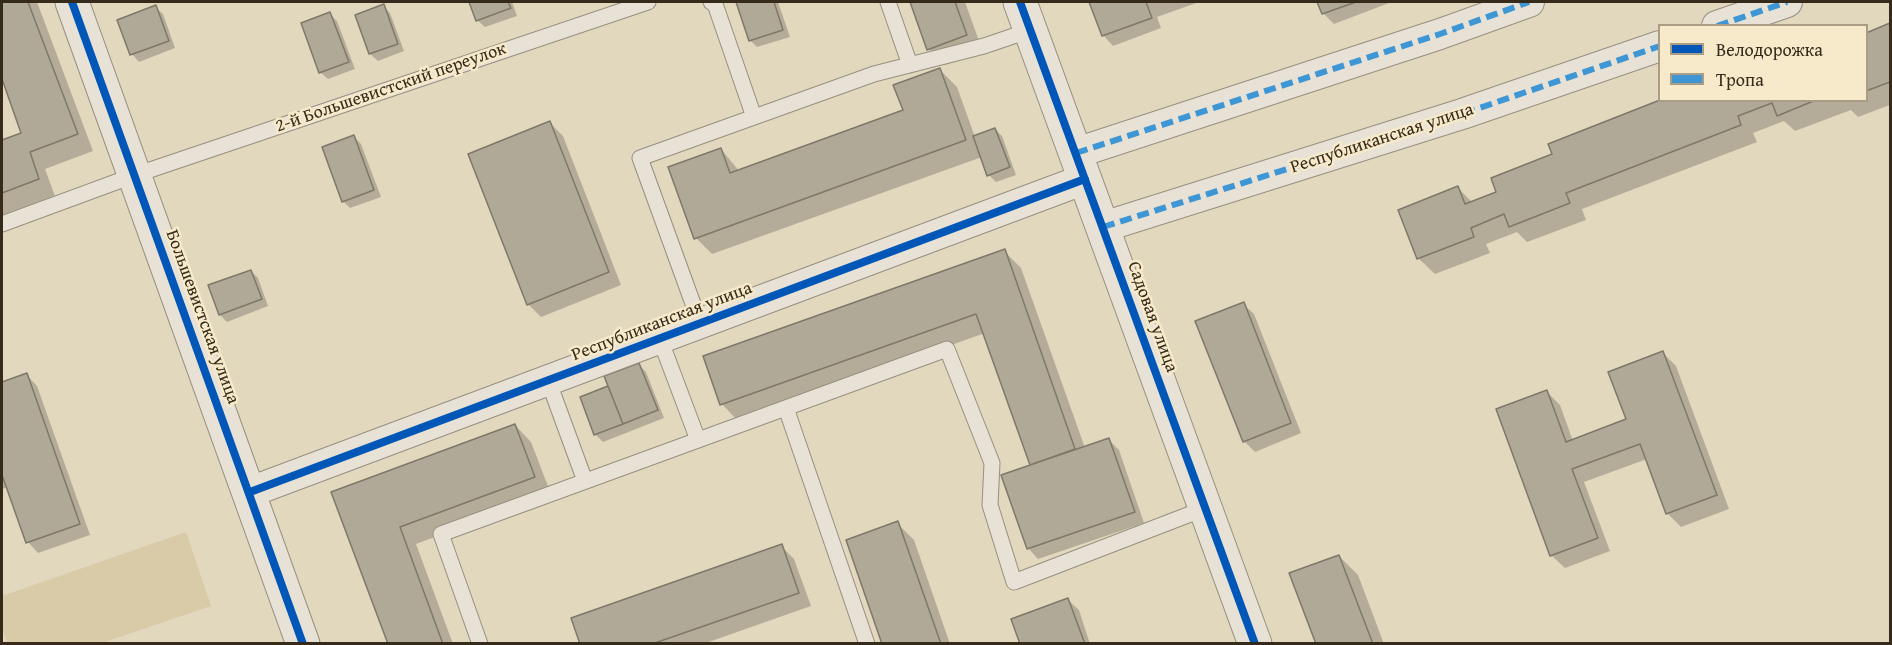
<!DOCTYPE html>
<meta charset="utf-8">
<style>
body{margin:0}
#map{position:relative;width:1892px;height:645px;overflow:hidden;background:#e2d8be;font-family:"Gentium Book Plus",serif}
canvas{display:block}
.frame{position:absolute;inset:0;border:3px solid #362a1b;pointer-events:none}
.legend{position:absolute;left:1658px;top:24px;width:210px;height:78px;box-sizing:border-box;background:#f6eacb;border:2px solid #a99d85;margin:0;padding:8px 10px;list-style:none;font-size:18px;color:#362a1b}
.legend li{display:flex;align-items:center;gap:12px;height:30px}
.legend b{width:30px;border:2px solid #a99d85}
</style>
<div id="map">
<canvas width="1892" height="645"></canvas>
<div class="frame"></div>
<ul class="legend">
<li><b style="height:8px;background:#0057b8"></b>Велодорожка</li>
<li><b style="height:8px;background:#3e96d4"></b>Тропа</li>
</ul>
</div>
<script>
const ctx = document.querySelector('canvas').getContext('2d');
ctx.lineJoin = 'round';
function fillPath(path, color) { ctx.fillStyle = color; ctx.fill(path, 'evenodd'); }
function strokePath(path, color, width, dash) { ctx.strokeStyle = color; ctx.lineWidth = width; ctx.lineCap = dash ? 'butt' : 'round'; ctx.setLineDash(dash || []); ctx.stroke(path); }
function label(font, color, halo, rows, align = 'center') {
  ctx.font = font + ' "Gentium Book Plus",serif'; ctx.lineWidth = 5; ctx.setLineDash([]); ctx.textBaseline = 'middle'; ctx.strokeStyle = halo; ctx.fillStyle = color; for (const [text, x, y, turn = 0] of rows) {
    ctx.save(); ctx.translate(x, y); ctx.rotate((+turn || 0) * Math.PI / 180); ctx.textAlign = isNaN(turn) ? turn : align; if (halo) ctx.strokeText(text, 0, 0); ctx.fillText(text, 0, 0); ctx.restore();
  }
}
fillPath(new Path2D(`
 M186,532L211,606L102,643H7L2,628V596Z`), '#d9caa8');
fillPath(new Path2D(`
 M2,2H37L93,151L45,169L55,196L2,216V142L23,134L2,75Z
 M471,2H512L517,16L485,27L477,20Z
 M738,2H778L790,37L757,47L750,40Z
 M911,2H965L983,52L945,65L929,49Z
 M1091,2H1199L1157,17L1161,28L1113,46L1103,35Z
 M1319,2H1388L1389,3L1334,24L1324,14Z
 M383,6L390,13L404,51L378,61L370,54L357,16Z
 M155,7L163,14L175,48L139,62L132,54L119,21Z
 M330,14L337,21L355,69L328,79L320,72Z
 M1890,25V105L1858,117L1851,110L1795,131L1784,121L1753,133L1757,142L1582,209L1586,220L1527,242L1517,232L1486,244L1490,253L1435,274L1418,258L1458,188L1472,202L1498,192L1554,155L1664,100H1866V34Z
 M940,70L957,87L975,137L995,129L1002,136L1016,175L996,182L989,175L982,157L712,254L696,238L721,149L739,171L905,111Z
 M550,123L563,136L621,285L541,317L528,304Z
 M354,137L361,144L381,197L350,208L343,201Z
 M1004,251L1021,268L1085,448L1109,440L1119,450L1144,523L1038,559L1028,548L1031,466L985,333L738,421L722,404Z
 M251,271L258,278L268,306L227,322L220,315Z
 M1243,304L1254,314L1301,433L1255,452L1244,441Z
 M1663,353L1676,366L1729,509L1681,527L1667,513L1647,459L1584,482L1610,551L1565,568L1551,555L1547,392L1560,405L1573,441L1628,420Z
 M639,365L646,372L664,418L603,442L596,435L581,398L610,387Z
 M27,375L37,386L90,535L38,553L28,542L8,487L2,489V384Z
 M515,425L531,442L551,494L416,544L453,644H389L333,493Z
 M897,523L914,540L950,644H884Z
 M781,546L794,559L811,606L703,644H581Z
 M1339,556L1358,575L1384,644H1317Z
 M1068,600L1079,610L1090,644H1021Z`), '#0003');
const building = new Path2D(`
 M2,2H28L78,134L30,152L39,179L2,193V140L21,133L2,79Z
 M469,2H508L511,8L476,21Z
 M736,2H774L783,30L749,41Z
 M910,2H955L967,35L927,50Z
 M1089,2H1146L1152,18L1102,36Z
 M1317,2H1356L1322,14Z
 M384,4L398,44L369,54L355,15Z
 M156,5L169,41L130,55L117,20Z
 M330,12L349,62L319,73L301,23Z
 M1890,23V82L1866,91V33Z
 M940,68L966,140L694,239L668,167L721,148L730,173L903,110L893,85Z
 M1660,100H1816L1777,116L1772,103L1738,116L1741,125L1566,193L1570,203L1509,227L1504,214L1471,228L1474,237L1417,259L1398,210L1458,186L1465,204L1496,192L1491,178L1552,154L1548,144Z
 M550,121L609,272L527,305L468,154Z
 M995,128L1010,167L987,176L973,136Z
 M354,135L374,190L342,202L322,147Z
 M1005,249L1075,449L1030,465L976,314L720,405L703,356Z
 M251,270L262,299L219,315L208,285Z
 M1244,302L1291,423L1243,442L1195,321Z
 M1663,351L1717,495L1666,514L1640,444L1572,469L1598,538L1550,556L1496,409L1547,390L1566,442L1626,419L1608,372Z
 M639,363L658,410L623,424L604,376Z
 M27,373L80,524L26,543L2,475V382Z
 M608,386L623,424L594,435L580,397Z
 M515,424L535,477L400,527L443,644H388L331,492Z
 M1109,438L1135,512L1027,549L1001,475Z
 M898,521L941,644H882L846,540Z
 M782,544L799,593L652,644H580L571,618Z
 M1339,555L1373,644H1316L1289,573Z
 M1068,598L1085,644H1020L1011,619Z`);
fillPath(building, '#b0a997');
strokePath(building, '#7e7869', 1.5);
const service = new Path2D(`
 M711,2L715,4L754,117
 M888,2L910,65
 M2,224L135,175L648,2
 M700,323L640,158L874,74L984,46L1031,30
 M660,339L698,440
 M548,380L585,481
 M786,408L867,644
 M480,644L441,534L947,349L992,463L990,505L1014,582L1206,508`);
const minor = new Path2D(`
 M1717,26L1787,2
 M1076,153L1440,34L1529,2
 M1103,227L1462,114L1660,46
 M250,492L1085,179`);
const tertiary = new Path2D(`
 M72,2L303,644
 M1020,2L1255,644`);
strokePath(service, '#978f7f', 17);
strokePath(minor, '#978f7f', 32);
strokePath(tertiary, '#978f7f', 35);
strokePath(service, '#e7e2d5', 15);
strokePath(minor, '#e7e2d5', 30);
strokePath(tertiary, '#e7e2d5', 33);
strokePath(new Path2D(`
 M1717,26L1787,2
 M1076,153L1440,34L1529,2
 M1103,227L1462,114L1660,46`), '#3e96d4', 6, [12, 6]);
strokePath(new Path2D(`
 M72,2L303,644
 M1020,2L1255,644
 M250,492L1085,179`), '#0057b8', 8);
label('18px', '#362a1b', '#f6eacb', [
 ["2-й Большевистский переулок",391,88,-19],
 ["Республиканская улица",1382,139,-18],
 ["Большевистская улица",202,317,70],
 ["Садовая улица",1152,317,70],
 ["Республиканская улица",662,322,-21]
]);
</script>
